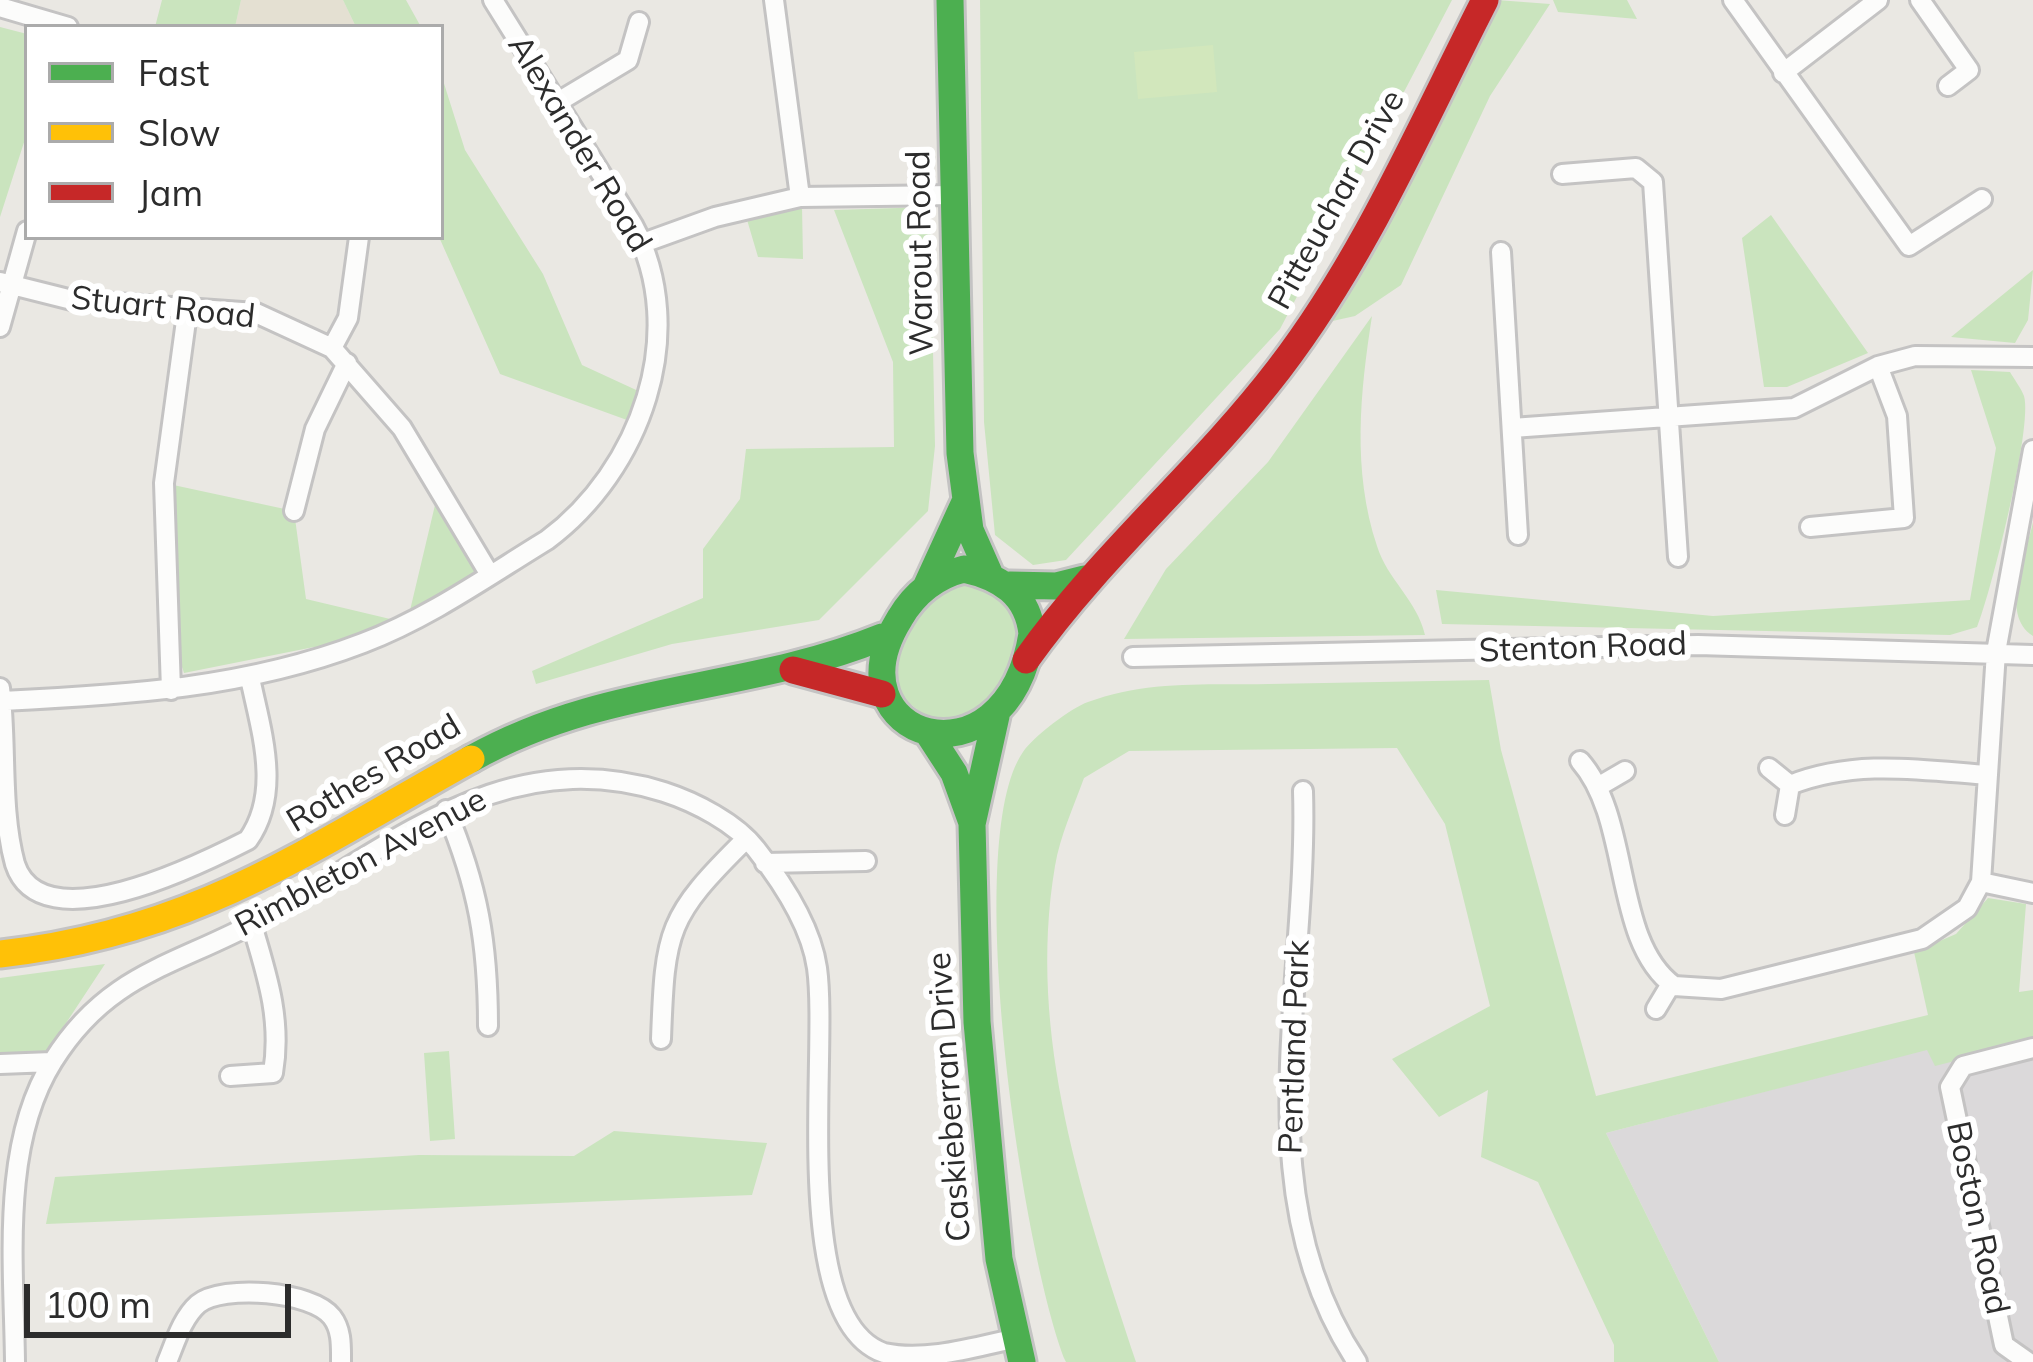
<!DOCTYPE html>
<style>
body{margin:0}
#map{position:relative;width:2033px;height:1362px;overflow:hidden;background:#eae8e3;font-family:Mulish,sans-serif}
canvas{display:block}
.legend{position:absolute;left:24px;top:24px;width:420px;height:216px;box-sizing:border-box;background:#fff;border:3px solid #ababab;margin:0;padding:15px 21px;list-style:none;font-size:36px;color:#2c2c2c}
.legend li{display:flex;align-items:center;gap:24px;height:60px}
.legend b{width:60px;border:3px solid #ababab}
.scale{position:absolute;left:24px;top:1284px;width:267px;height:54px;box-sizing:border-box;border:6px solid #2c2c2c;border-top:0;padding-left:15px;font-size:36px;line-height:42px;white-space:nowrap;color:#2c2c2c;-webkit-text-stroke:9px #fff;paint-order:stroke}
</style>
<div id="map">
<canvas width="2033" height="1362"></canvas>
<ul class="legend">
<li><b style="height:15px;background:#4caf50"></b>Fast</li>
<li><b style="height:15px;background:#ffc107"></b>Slow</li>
<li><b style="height:15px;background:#c62828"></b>Jam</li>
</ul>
<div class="scale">100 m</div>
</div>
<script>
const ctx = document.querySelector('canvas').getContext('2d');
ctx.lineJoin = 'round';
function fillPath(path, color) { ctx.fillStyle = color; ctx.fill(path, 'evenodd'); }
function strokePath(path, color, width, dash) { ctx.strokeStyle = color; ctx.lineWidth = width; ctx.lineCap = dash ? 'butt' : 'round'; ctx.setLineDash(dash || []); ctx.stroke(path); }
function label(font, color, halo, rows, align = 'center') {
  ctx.font = font + ' Mulish,sans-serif'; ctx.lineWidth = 12; ctx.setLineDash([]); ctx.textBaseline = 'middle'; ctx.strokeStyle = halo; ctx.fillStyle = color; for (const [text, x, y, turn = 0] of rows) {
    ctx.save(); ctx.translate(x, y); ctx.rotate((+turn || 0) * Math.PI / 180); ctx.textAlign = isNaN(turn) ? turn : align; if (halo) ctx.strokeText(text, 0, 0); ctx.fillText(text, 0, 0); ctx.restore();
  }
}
fillPath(new Path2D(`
 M2033,1041V1362H1719L1606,1133L1927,1049Z`), '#dbd9da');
fillPath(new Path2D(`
 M241,0H343L356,27H235Z`), '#e4e0d2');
fillPath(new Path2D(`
 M162,0H241L235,27H155Z
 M343,0H406L421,27H356Z
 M980,0H1452L1280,329L1066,560L1033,565L995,535L984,422Z
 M1497,0L1550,4L1490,96L1401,285L1355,316L1328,322L1374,250Z
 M1553,0H1627L1637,19L1558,12Z
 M0,27L27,34V133L0,217Z
 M441,74L465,150L543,274L582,365L647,395L638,424L500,374L439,237Z
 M802,206L803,259L758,257L745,213Z
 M930,207L935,446L928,511L819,620L672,644L536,684L532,671L703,598V549L740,499L746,449L894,447L893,362L834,210Z
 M1771,215L1868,353L1787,387H1764L1742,238Z
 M2033,270L2028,320L2015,343L1951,337Z
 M1372,316C1360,393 1352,470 1377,546C1387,579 1417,600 1425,635L1124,639L1166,569L1268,462Z
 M1971,370L2010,372C2014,379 2021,388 2024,396C2033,426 1991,593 1977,627L1950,635L1442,624L1436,590L1713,616L1970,600L1996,448Z
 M164,483L294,511L306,599L407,623L440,484L490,575L408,623L317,659L314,647L184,673L168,623Z
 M2033,522V636C1999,614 2026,555 2033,522Z
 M974,580C1046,626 1018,650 986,714L939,727L898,694L887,672C899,629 925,587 974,580Z
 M1489,680L1501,750L1596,1096L1928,1015L1914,952L1956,934L1988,898L2026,904L2019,992L2033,990V1041L1935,1066L1927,1050L1606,1133L1719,1362H1614V1345L1538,1182L1481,1157L1488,1090L1439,1117L1392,1059L1490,1006L1445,824L1397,748L1129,751L1084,778C1074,806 1060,836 1055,866C1026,1036 1084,1203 1136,1362H1066C1024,1259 960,842 1023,752C1034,736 1071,708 1088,702C1146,680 1209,685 1269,684C1342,683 1416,681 1489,680Z
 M105,964L43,1058L0,1054V978Z
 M449,1051L455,1139L430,1141L424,1053Z
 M614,1131L767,1143L752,1195L46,1224L55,1177L419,1155L574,1156Z`), '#cae4be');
fillPath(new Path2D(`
 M1213,45L1217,92L1138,99L1134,52Z`), '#d2e7bc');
const street = new Path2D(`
 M774,0L800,197
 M1733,0L1909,246L1982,199
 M1920,0L1969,70L1948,86
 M0,7L68,27
 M1783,73L1878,0
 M558,102L628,60L639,22
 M1562,174L1636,168L1653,182L1678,557
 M643,243L715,217L800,197L955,195
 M1501,252L1518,535
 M0,282L72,300L256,313L332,348L402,428L490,575
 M0,327L27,231
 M332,348L348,318L359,237
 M1512,428L1794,408L1878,366L1915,356L2033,357
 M294,511L315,429L347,363
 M1810,527L1904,518L1897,416L1878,366
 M1133,657L1698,645L2033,655
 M0,688C7,745 0,809 15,864C41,944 199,865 248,840C282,792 261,731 250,678
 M171,690L164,483L188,306
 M2,701C126,695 246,688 363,643C429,618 488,576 547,540C640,471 691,333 633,225L493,0
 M1580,761C1632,820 1612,941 1674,986L1721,989L1922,939L1967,908L1981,882L1996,652L2033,450
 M1769,768L1790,785C1855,759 1921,770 1988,775
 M1601,785L1625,771
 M1303,791C1309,983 1243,1190 1357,1362
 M446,810C478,886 488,943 488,1026
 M1785,815L1790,785
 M765,863L866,861
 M1981,882L2033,893
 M1656,1009L1671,984
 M661,1039C665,929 667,917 746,839
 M0,1064L52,1062
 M230,1076L273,1073C282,1020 267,975 252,925
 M15,1362C14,1266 0,1145 53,1061C108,973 175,966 258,921C390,849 502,741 664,792C695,802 736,823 756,849C782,882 811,926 817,968C829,1053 788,1320 884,1353C926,1362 975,1347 1017,1338
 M167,1362C175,1343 182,1318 198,1304C223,1284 312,1291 332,1317C342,1330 341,1346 341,1362
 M2028,1362L2004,1345L1950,1087L1963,1066L2033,1048`);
const fast = new Path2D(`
 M950,0L960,453L970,530L989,573
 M964,569C1000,577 1028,594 1032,634C1006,796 825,738 900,618C914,594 936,576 964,569Z
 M1010,585L1056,586L1084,579
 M926,587L964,504
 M996,716L972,824L977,1022L999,1259L1022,1362
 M928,733L954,773L971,820
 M471,759C606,683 744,693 882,637`);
const slow = new Path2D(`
 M0,954C194,933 307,850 471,759`);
const jam = new Path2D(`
 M1026,660C1101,554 1201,471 1279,369C1365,257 1421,125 1485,0
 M793,670L882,694`);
strokePath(street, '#c4c3c3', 24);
strokePath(fast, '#c4c3c3', 33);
strokePath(slow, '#c4c3c3', 33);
strokePath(jam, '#c4c3c3', 33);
strokePath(street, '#fcfcfb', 18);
strokePath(fast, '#4caf50', 27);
strokePath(slow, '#ffc107', 27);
strokePath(jam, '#c62828', 27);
label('33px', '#2c2c2c', '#fff', [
 ["Alexander Road",579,144,59],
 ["Pitteuchar Drive",1337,200,-61],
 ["Warout Road",921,253,-91],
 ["Stuart Road",163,308,6],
 ["Stenton Road",1583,648,-2],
 ["Rothes Road",374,774,-31],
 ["Rimbleton Avenue",361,863,-28],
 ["Pentland Park",1295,1047,-88],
 ["Caskieberran Drive",950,1097,-94],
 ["Boston Road",1977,1218,78]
]);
</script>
